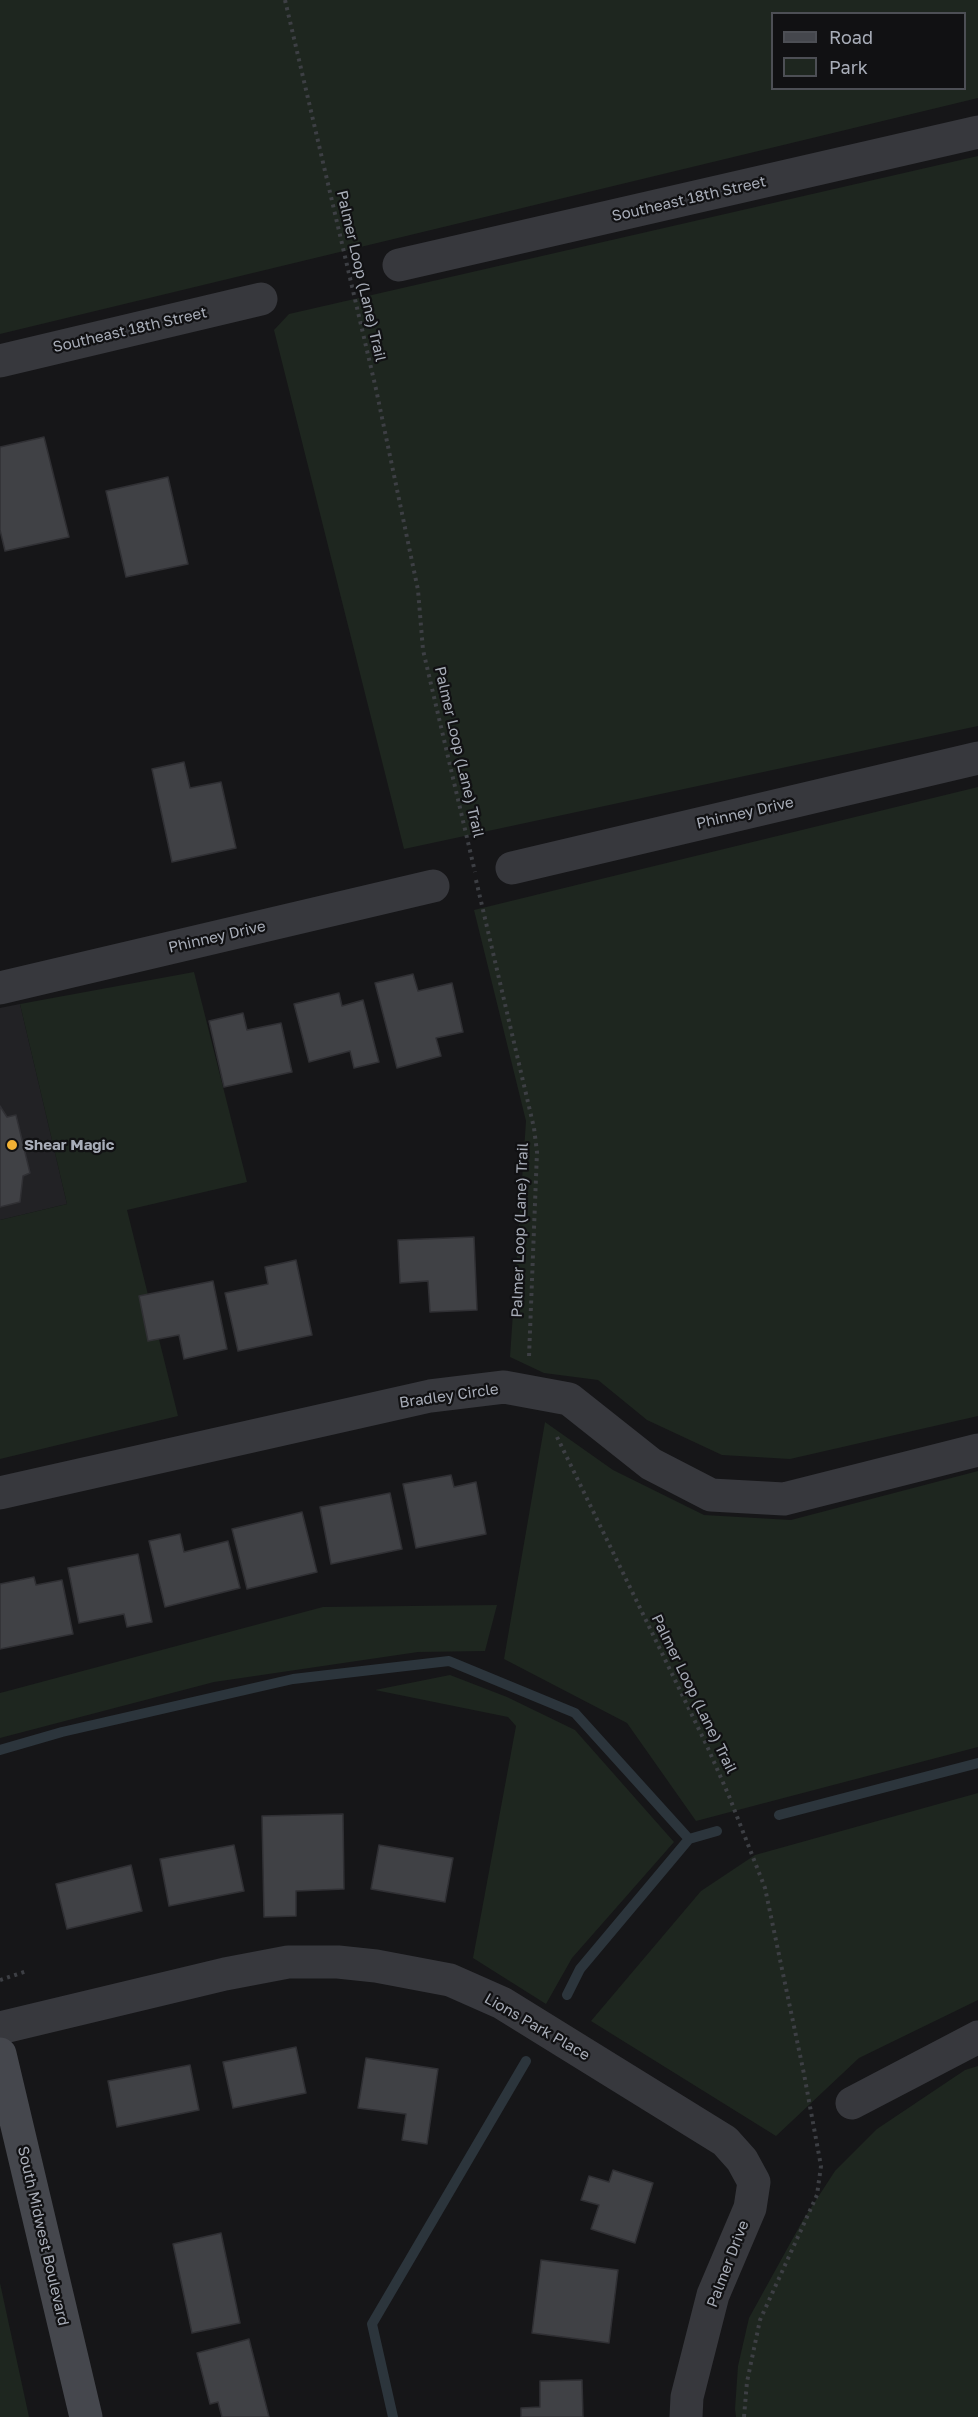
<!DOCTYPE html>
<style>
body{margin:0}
#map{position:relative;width:978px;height:2417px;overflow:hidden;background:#161618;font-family:"Golos Text",sans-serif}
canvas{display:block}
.legend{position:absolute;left:771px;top:12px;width:195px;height:78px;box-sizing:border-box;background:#111113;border:2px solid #4d4f55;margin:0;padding:8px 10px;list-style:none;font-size:18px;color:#a8adb8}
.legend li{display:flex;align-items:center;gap:12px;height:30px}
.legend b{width:30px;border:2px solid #4d4f55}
</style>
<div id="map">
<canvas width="978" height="2417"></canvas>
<ul class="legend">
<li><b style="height:8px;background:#45474d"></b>Road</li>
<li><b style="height:16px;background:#1e261f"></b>Park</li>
</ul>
</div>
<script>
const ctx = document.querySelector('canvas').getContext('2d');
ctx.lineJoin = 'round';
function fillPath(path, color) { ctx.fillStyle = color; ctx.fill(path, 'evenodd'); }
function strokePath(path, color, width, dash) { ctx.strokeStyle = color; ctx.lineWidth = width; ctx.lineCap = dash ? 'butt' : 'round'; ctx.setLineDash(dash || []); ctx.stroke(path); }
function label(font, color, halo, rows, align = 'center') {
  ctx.font = font + ' "Golos Text",sans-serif'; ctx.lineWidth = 4.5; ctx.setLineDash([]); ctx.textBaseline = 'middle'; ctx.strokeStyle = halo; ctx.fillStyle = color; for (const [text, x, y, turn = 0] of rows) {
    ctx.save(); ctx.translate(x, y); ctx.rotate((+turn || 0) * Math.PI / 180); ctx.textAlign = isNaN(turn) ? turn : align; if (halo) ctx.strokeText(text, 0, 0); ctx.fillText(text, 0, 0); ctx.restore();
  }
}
fillPath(new Path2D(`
 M20,1004L67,1204L0,1220V1008Z`), '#222225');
fillPath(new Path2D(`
 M0,0H978V98L0,334ZM772,14H964V88H772Z
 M978,156V726L404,849L274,330L289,314Z
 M978,787V1416L790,1459L722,1455L647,1420L598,1380L544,1373L510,1357L526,1121L474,910Z
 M194,972L247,1182L127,1210L178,1416L0,1459V1220L67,1204L20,1004Z
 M545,1422L613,1470L704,1515L791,1520L978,1471V1747L696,1821L627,1723L504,1659Z
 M497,1605L485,1651L418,1652L214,1682L0,1738V1693L323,1607Z
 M450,1675L507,1697L575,1730L674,1842L572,1958L546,2004L473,1958L516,1726L508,1717L375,1690Z
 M978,1793V2000L859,2058L776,2136L591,2021L701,1891L755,1855Z
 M978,2066V2417H736L735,2409L738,2366L749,2318L803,2220L835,2171L877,2129L965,2070Z
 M0,2283L29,2417H0Z`), '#1e261f');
strokePath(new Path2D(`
 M0,1750L62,1732L293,1679L449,1661L575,1713L689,1839
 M779,1815L978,1763
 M567,1995L580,1969L689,1839L717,1831
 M393,2417L372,2324L526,2061`), '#2c353c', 10);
const building = new Path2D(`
 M44,437L69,537L5,551L0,530V447Z
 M168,477L188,564L126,577L106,491Z
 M184,762L190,788L221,782L236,848L172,862L152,769Z
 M413,974L418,991L452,983L463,1032L436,1038L441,1056L397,1068L375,983Z
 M339,993L342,1006L363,1000L379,1062L354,1068L350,1051L309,1062L294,1004Z
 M243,1013L247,1030L281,1023L292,1072L224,1087L209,1021Z
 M0,1106L7,1117L16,1115L30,1173L23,1176L20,1202L0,1207Z
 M474,1237L477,1310L430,1312L428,1281L400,1283L398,1240Z
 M296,1260L312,1335L238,1351L225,1293L268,1284L265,1267Z
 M213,1281L227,1349L184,1359L179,1335L148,1341L139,1296Z
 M451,1475L454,1487L476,1482L486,1534L416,1548L403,1484Z
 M390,1493L402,1549L331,1564L320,1507Z
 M302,1512L317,1572L247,1589L232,1529Z
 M180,1534L184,1552L228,1541L240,1588L165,1607L149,1541Z
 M138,1554L152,1622L127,1627L124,1614L79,1623L68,1568Z
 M34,1577L36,1585L62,1580L73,1634L0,1649V1584Z
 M343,1814L344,1889L296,1891V1916L264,1917L262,1816Z
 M234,1845L244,1891L169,1906L160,1859Z
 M379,1845L453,1858L445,1902L371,1889Z
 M131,1865L142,1911L67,1929L56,1884Z
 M296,2047L306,2093L233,2108L223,2062Z
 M366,2058L438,2069L427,2144L402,2140L406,2114L358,2108Z
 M190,2065L199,2110L117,2127L108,2081Z
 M613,2170L653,2183L635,2243L591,2229L599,2205L581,2200L589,2176L609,2182Z
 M221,2233L240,2323L192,2333L173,2244Z
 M541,2260L618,2270L609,2343L532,2333Z
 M249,2339L269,2417H222L218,2402L210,2404L197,2353Z
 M582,2380L583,2417H521V2408L540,2407V2381Z`);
fillPath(building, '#404145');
strokePath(building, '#303034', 1.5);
strokePath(new Path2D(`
 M285,0L376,389L418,590L423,650L475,872
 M476,880L534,1128L537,1152L529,1357
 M557,1437L707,1746L729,1796L765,1888L804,2074L821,2166L817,2195L760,2320L747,2382L744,2417
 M0,1980L27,1971`), '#3d3f44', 4, [3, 4.5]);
strokePath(new Path2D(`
 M399,265L978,132
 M0,361L261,299
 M512,868L978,758
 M0,988L433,886
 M0,1493L430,1396L504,1387L569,1399L651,1464L711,1495L784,1499L978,1450
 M0,2028L225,1974L288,1962H338L376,1966L450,1980L502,2003L725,2141L742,2160L754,2182L750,2208L713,2295L687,2397L686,2417
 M852,2103L978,2037`), '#37383d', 33);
strokePath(new Path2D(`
 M0,2054L86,2417`), '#45474d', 33);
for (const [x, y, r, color] of [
 [12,1145,6,"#f2b134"]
]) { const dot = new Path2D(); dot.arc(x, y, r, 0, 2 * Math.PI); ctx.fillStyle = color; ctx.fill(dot); strokePath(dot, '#111113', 2); }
label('15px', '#a8adb8', '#111113', [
 ["Southeast 18th Street",689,199,-13],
 ["Palmer Loop (Lane) Trail",361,276,77],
 ["Southeast 18th Street",130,330,-13],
 ["Palmer Loop (Lane) Trail",459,752,77],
 ["Phinney Drive",745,813,-13],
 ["Phinney Drive",217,937,-13],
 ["Palmer Loop (Lane) Trail",520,1230,-88],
 ["Bradley Circle",449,1396,-8],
 ["Palmer Loop (Lane) Trail",694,1694,64],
 ["Lions Park Place",537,2027,30],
 ["South Midwest Boulevard",43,2236,77],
 ["Palmer Drive",728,2264,-69]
]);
label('bold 15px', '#a8adb8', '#111113', [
 ["Shear Magic",24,1145]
], 'left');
</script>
